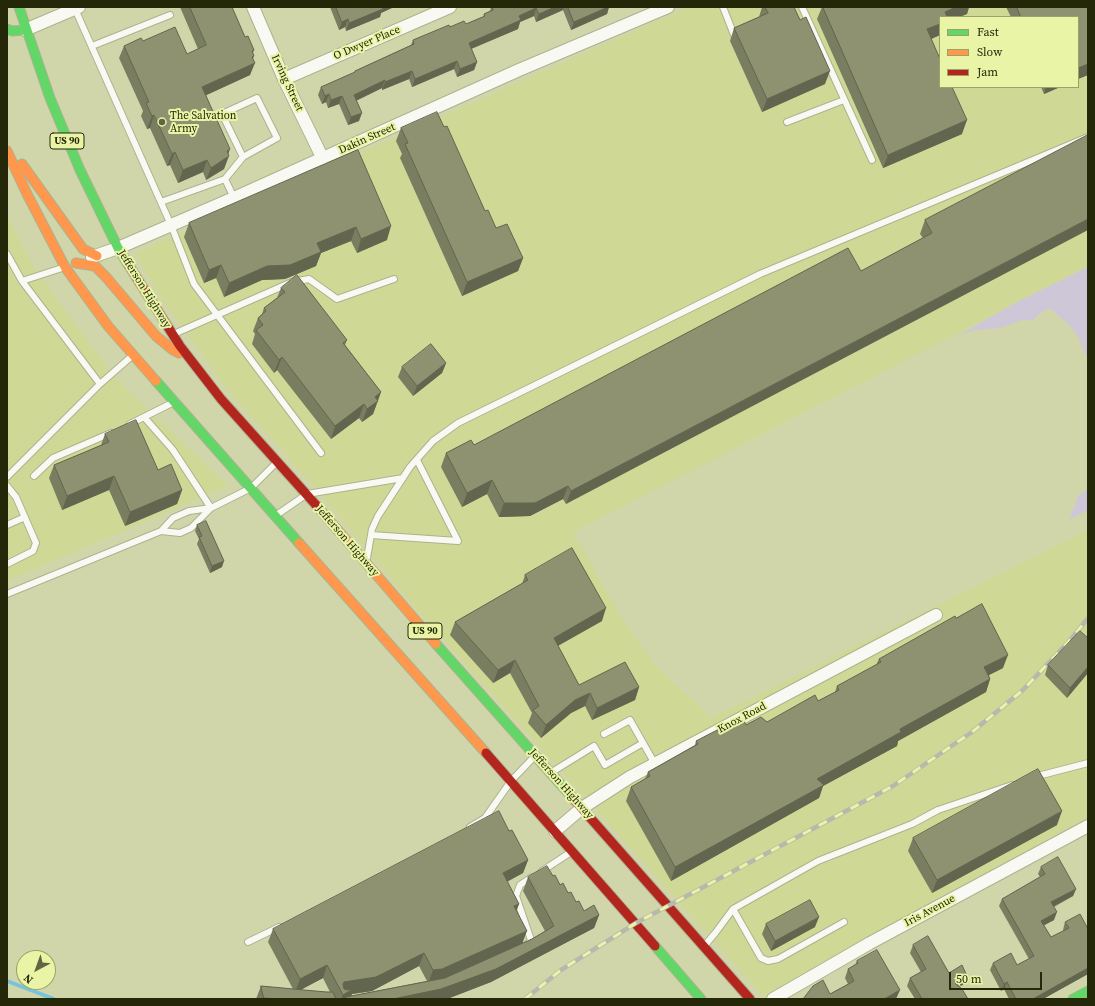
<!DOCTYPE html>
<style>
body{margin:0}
#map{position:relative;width:1095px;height:1006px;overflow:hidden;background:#d0d6aa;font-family:"Source Serif 4",serif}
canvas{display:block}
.frame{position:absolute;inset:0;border:8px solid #252808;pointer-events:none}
.legend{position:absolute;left:939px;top:16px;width:140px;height:72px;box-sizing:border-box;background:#eaf4a6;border:1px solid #9ba267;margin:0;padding:5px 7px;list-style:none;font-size:12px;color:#252808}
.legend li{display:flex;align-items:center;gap:8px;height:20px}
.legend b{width:20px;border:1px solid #9ba267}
.north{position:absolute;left:16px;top:950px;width:40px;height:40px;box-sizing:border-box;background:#eaf4a6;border:1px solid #9ba267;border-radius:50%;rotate:221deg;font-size:11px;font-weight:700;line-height:16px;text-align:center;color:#252808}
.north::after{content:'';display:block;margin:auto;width:14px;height:18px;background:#616541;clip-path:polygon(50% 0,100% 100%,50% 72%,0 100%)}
.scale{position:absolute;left:949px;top:972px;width:93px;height:18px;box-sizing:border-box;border:2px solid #252808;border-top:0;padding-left:5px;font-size:12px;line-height:14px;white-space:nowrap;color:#252808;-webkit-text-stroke:3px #eaf4a6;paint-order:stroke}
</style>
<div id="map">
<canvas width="1095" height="1006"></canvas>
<div class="frame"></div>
<ul class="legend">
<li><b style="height:5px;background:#63d668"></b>Fast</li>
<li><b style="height:5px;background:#ff974d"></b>Slow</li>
<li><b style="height:5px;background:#b3261e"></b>Jam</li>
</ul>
<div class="north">N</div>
<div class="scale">50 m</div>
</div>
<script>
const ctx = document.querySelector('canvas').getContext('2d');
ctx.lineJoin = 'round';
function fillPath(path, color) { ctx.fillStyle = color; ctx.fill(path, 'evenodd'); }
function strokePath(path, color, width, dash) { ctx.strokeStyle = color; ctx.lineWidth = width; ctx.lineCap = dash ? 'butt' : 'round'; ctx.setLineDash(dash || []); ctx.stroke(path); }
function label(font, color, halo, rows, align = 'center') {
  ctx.font = font + ' "Source Serif 4",serif'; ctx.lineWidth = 4; ctx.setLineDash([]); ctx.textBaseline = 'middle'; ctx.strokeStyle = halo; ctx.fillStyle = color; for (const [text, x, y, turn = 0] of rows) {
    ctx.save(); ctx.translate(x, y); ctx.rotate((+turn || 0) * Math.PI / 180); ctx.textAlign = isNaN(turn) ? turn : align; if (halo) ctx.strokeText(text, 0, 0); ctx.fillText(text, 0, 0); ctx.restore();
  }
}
fillPath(new Path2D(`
 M688,7H1088V266L573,532L622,619L653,662L711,718L1088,530V817L763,996L421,615L313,485L230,393L164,303L135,253ZM940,17H1078V87H940Z
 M7,215L34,268L116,379L228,486L7,581Z`), '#d0d896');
fillPath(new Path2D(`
 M1088,267V357C1082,352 1082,345 1079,338C1072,326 1060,317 1050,308L1040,313L1033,320H1021L1000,328L977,330L961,334L1015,303Z
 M1088,488V510L1069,520L1078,497Z`), '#cdc7d8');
strokePath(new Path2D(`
 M7,981L54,999`), '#76c3dd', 3.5);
const lane = new Path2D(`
 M723,7L734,35
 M802,7L872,160
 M75,9L171,225L194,284L321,453
 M92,46L170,15
 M787,122L844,100
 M225,179L243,157L277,138L257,98L222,114L243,157
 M161,202L225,179L234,198
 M7,254L22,281L100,384L7,477
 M22,281L62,268
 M176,333L292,282L309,279L337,299L394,279
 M100,384L132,356
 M144,417L173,450L211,508
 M130,424L172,403
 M34,476L53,458L111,433
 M7,486L16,497L36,543L33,551L7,564
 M278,514L307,494L403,478
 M7,525L25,517
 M161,531L180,533L191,528L211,508L251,488L276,463
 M371,535L458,541L417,460
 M367,558L372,529L378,516L410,467L433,441L458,423L760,274L1088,137
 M7,594L161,531L173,518L189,511L211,508
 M604,734L630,720L655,764
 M552,772L594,746L605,765L643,743
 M1034,777L1088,763
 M470,827L485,818L511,781L533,758
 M542,871L571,852
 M733,909L761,958L768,961L778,959L844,922
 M248,942L279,927
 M706,944L716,932L733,909L818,861L912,824L938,810L1012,785
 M527,945L531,940L516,896L520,885L532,877`);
const street = new Path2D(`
 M253,7L284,79L323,159
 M25,30L79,7
 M284,79L450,7
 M92,257L118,248L234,198L519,70L668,7
 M555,831L582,808L630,777L936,615
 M773,999L870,943L1088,826`);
const fast = new Path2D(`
 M19,7L50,98L80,170L118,248L128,264
 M7,29L12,31L25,30
 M156,381L299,543
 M436,644L571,796
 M655,946L701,999
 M1073,999L1088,991`);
const slow = new Path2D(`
 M7,151L27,194L65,267L108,326L156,381
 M22,164L83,249L97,256
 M76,263L95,266L106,277L156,336L173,350L179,353
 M316,505L436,644
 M299,543L486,753`);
const jam = new Path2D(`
 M128,264L180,346L221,399L316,505
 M486,753L655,946
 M571,796L750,999`);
strokePath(lane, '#adb290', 8);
strokePath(street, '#adb290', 14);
strokePath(fast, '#adb290', 11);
strokePath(slow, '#adb290', 11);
strokePath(jam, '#adb290', 11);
strokePath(lane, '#f8f9f2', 6);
strokePath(street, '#f8f9f2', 12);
strokePath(fast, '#63d668', 9);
strokePath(slow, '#ff974d', 9);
strokePath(jam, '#b3261e', 9);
const rail = new Path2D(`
 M525,999L561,970L636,923L893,786L972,732L1023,690L1071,639L1088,618`);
strokePath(rail, '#b7b9ad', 4.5);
strokePath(rail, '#eaf4a6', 3, [9]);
fillPath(new Path2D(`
 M180,7H232L245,37L254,50L253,53V59L250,75L206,95L228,154L224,169L206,180L203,172L178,183L170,165L167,166L150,128L147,129L141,116L143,111L119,58L124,46L143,41L187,54L198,49Z
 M330,7H394L381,13L380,17L346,31L345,27L339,30Z
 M491,7H609L607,14L571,30L563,10L536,22L534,16L520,22L518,29L471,49L477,62L474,70L457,77L454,69L412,87L409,79L382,90V88L356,101L359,121L348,125L339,104L328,108L326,102L322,104L318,95L321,87L354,73L355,71L411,45L413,40L450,27L466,24L483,17L484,14L490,11Z
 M762,7H794L800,20L825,84L762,112L730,41L734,28L759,17Z
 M822,7H970H969L967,14L940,17V35L931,39L962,134L883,168L817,19Z
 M1006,7H1088V75L1078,79V17H1011Z
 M1041,87H1060L1044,94Z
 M444,127L485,211L496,228L523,258L518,271L462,296L400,158L402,154L396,141L401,128Z
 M1088,135L566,504L563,499L530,516L499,517L487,494L462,507L441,467L446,453L474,445L861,271L923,238L920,234L925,220Z
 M358,150L387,240L357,253L351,241L321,253L316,266L285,279L262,280L224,297L216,278L204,283L184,237L189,223Z
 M281,288L347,340L345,345L381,392L373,414L362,422L359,418L331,439L277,370L274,373L252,344L255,334L253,331L258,318L262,314L264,308L277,298Z
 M446,363L442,373L413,396L398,377L402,367Z
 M105,434L158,470L182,490L177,504L125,526L109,490L62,510L49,478L54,465L101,445Z
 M197,525L222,567L210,573L197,544L199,539L195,531Z
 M525,575L602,621L558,646L579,685L639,687L635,700L592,720L585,706L571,713L541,738L528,723L532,713L510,673L493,683L450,635L455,622L522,584Z
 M956,618L1003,668L989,675L990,679L986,692L898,741L897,746L823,786L819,798L671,881L626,801L631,787L645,779L648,772L695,745L696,741L722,731L746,725L767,722L818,701L835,692L837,686L876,665L879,659Z
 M1088,638V673L1067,698L1045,675L1048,665Z
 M1057,825L932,893L908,851L913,838Z
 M509,831L528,860L523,873L507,882L519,904L516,911L523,943L532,939L545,931L523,891L528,877L553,876L584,911L599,915L594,928L491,982L447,999H256L261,986L293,989L268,942L273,929ZM419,966L427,981L351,996L352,994L372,991ZM323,978L330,992L300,990Z
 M1041,867L1076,889L1073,896L1054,907V920L1044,925L1051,937L1063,931V930L1065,922L1088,929V974L1043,999H1009L1004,989L1001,991L990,970L993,963L1017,965L1029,959L999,906L1002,899L1040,877L1038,874Z
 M766,924L815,927L771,951L762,934Z
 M913,945L949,973L967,976L964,984L959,987L968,999H915L907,986L910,978L921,972L910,953Z
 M857,961L900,990L803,999L830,994L848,984L845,978L848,969L855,965Z`), '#7a7e60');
fillPath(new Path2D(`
 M382,7H394L381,13L380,17L346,31L349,23Z
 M555,7H564L563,10L536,22L539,14Z
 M608,7H609L607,14L571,30L574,22Z
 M956,7H970H969L967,14L960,17H943L945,12Z
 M536,8L534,16L520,22L518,29L466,51L469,43L519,16Z
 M348,19L345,27L339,30L342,22Z
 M940,24V35L922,43L927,29Z
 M254,56L251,64L255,63L250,75L198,99L202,87Z
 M457,61L454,69L412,87L415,79Z
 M477,62L474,70L457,77L460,69Z
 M1088,64V75L1078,79V68Z
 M412,71L409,79L382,90L385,82Z
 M830,71L825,84L762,112L767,99Z
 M385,80L382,88L351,103L354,95Z
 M1046,87H1060L1044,94Z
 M329,94L326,102L322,104L325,96Z
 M342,96L339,104L328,108L331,100Z
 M362,113L359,121L348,125L351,117Z
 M154,115L150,128L147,129L152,116Z
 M967,120L962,134L883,168L888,155Z
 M230,149L227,158L229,156L224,169L206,180L211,168L227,151Z
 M175,152L170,165L167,166L172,154Z
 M207,160L203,172L178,183L183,170Z
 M1088,219V230L566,504L571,491Z
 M391,226L387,240L357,253L361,239Z
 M356,227L351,241L321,253L316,266L285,279L262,280L224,297L229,283L317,243Z
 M523,258L518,271L462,296L467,282Z
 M221,265L216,278L204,283L209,270Z
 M282,357L277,370L274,373L279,360Z
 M446,363L442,373L413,396L417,386Z
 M381,392L373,414L362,422L367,409L375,397Z
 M364,404L359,418L331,439L335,426Z
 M114,476L109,490L62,510L67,496Z
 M492,480L487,494L462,507L467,493Z
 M568,486L563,499L530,516L499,517L504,503Z
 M182,490L177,504L125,526L130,512Z
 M224,561L222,567L210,573L212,566Z
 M606,608L602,621L550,650L554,638Z
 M1008,655L1003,668L979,680L984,667Z
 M515,660L510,673L493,683L498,670Z
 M1088,667V673L1067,698L1070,688Z
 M990,679L986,692L898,741L897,746L823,786L819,798L671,881L675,867L817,779L900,729Z
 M639,687L635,700L592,720L597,708Z
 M590,693L585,706L571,713L541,738L546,725L575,700Z
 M1062,811L1057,825L932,893L937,880Z
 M528,860L523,873L498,886L503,873Z
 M1076,889L1073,896L1048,909L1051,902Z
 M519,904L514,917V906Z
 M1057,912L1054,920L1039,928L1041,921Z
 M599,915L594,928L491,982L447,999H393Z
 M819,917L815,927L771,951L775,941Z
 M527,931L522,944L437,983L428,984L433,970Z
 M424,953L419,966L372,991L352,994L350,999L346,997L345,999H341L343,995V984L344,982Z
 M327,965L323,978L295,993L300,979Z
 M1088,968V974L1043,999H1033Z
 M967,976L964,984L952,991L955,983Z
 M1007,982L1004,989L1001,991L1004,984Z
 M900,990L896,999H884Z
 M264,998L278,999H263Z`), '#63664e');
const building = new Path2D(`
 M190,7H232L245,37L248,36L254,50L252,51L254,56L252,57L255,63L202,87L230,149L227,151L229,156L211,168L207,160L183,170L175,152L172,154L154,115L152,116L146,103L149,102L124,46L141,38L143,41L175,27L187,54L206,45Z
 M336,7H382L383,9L349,23L348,19L342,22Z
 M492,7H555L539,14L536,8L519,16L521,20L469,43L477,62L460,69L457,61L415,79L412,71L385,82V80L354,95L362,113L351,117L342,96L331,100L329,94L325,96L321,87L355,72V71L414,44L413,40L449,25L450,27L464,21L466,24L485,16L484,14L493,10Z
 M568,7H608L574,22Z
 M765,7H794L800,20L806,17L830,71L767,99L734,28L768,13Z
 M823,7H956L945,12L947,17H940V24L927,29L940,59V87H952L967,120L888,155Z
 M1017,7H1088V64L1078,68V17H1021Z
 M437,112L444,127L447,126L485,211L488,210L496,228L507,224L523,258L467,282L405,144L408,143L401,128Z
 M1088,135V219L571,491L568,486L535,503H504L492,480L467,493L446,453L471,440L474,445L848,248L861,271L932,233L925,220Z
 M358,150L391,226L361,239L356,227L317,243L321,252L290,265L267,266L229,283L221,265L209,270L189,223Z
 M297,275L347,340L343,343L381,392L375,397L378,401L367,409L364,404L335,426L282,357L279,360L256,330L263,325L258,318L266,311L264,308L285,292L281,288Z
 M431,344L446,363L417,386L402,367Z
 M136,420L158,470L171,464L182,490L130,512L114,476L67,496L54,465L109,442L105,434Z
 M206,521L224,561L212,566L199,537L202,536L197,525Z
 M572,548L606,608L554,638L579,685L625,662L639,687L597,708L590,693L575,700L546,725L533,710L539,706L515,660L498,670L455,622L528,580L525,575Z
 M982,604L1008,655L984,667L990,679L900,729L901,732L817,779L824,785L675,867L631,787L650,776L648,772L698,744L696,741L721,728L722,731L743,719L746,725L761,717L767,722L815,695L818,701L839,690L837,686L881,662L879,659L955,616L956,618Z
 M1080,631L1088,638V667L1070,688L1048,665Z
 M1038,769L1062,811L937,880L913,838Z
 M499,811L509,831L512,830L528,860L503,873L519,904L514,906L527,931L442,969L433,970L424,953L376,977L344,982L343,984L344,989L347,990L353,989L343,995L327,965L300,979L273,929Z
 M1058,857L1076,889L1051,902L1057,912L1041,921L1051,937L1069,928L1065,922L1080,914L1088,929V968L1033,999H1016L1007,982L1004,984L993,963L1011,953L1017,965L1034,956L1002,899L1045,874L1041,867Z
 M547,866L553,876L555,875L560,885L563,883L568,893L571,892L576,902L579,901L584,911L594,905L599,915L496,969L441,989L393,999H346V997L445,978L532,939L554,926L528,877Z
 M810,900L819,917L775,941L766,924Z
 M928,936L949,973L962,965L967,976L955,983L962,989L968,999H922L910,978L926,969L913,945Z
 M877,950L900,990L884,999H803L813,986L823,980L830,994L854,981L848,969L858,963L857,961Z
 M261,986L326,992H333L336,999H278L264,998Z`);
fillPath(building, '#8e9270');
strokePath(building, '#63664e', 1);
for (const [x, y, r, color] of [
 [162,122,4,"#616541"]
]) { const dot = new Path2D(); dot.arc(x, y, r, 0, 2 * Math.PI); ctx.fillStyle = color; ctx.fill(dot); strokePath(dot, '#eaf4a6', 1.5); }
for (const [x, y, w] of [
 [67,141,34],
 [425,631,34]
]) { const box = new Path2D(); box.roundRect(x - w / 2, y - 8, w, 16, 3); ctx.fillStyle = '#eaf4a6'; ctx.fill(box); strokePath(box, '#252808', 1); }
label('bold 10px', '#252808', null, [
 ["US 90",67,141],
 ["US 90",425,631]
]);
label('11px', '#252808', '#eaf4a6', [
 ["O Dwyer Place",367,43,-23],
 ["Irving Street",287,83,65],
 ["Dakin Street",367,139,-24],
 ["Jefferson Highway",144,289,58],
 ["Jefferson Highway",347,541,49],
 ["Knox Road",742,718,-28],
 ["Jefferson Highway",561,784,48],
 ["Iris Avenue",930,911,-28]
]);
label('11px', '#252808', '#eaf4a6', [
 ["The Salvation",170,116],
 ["Army",170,129]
], 'left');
</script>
